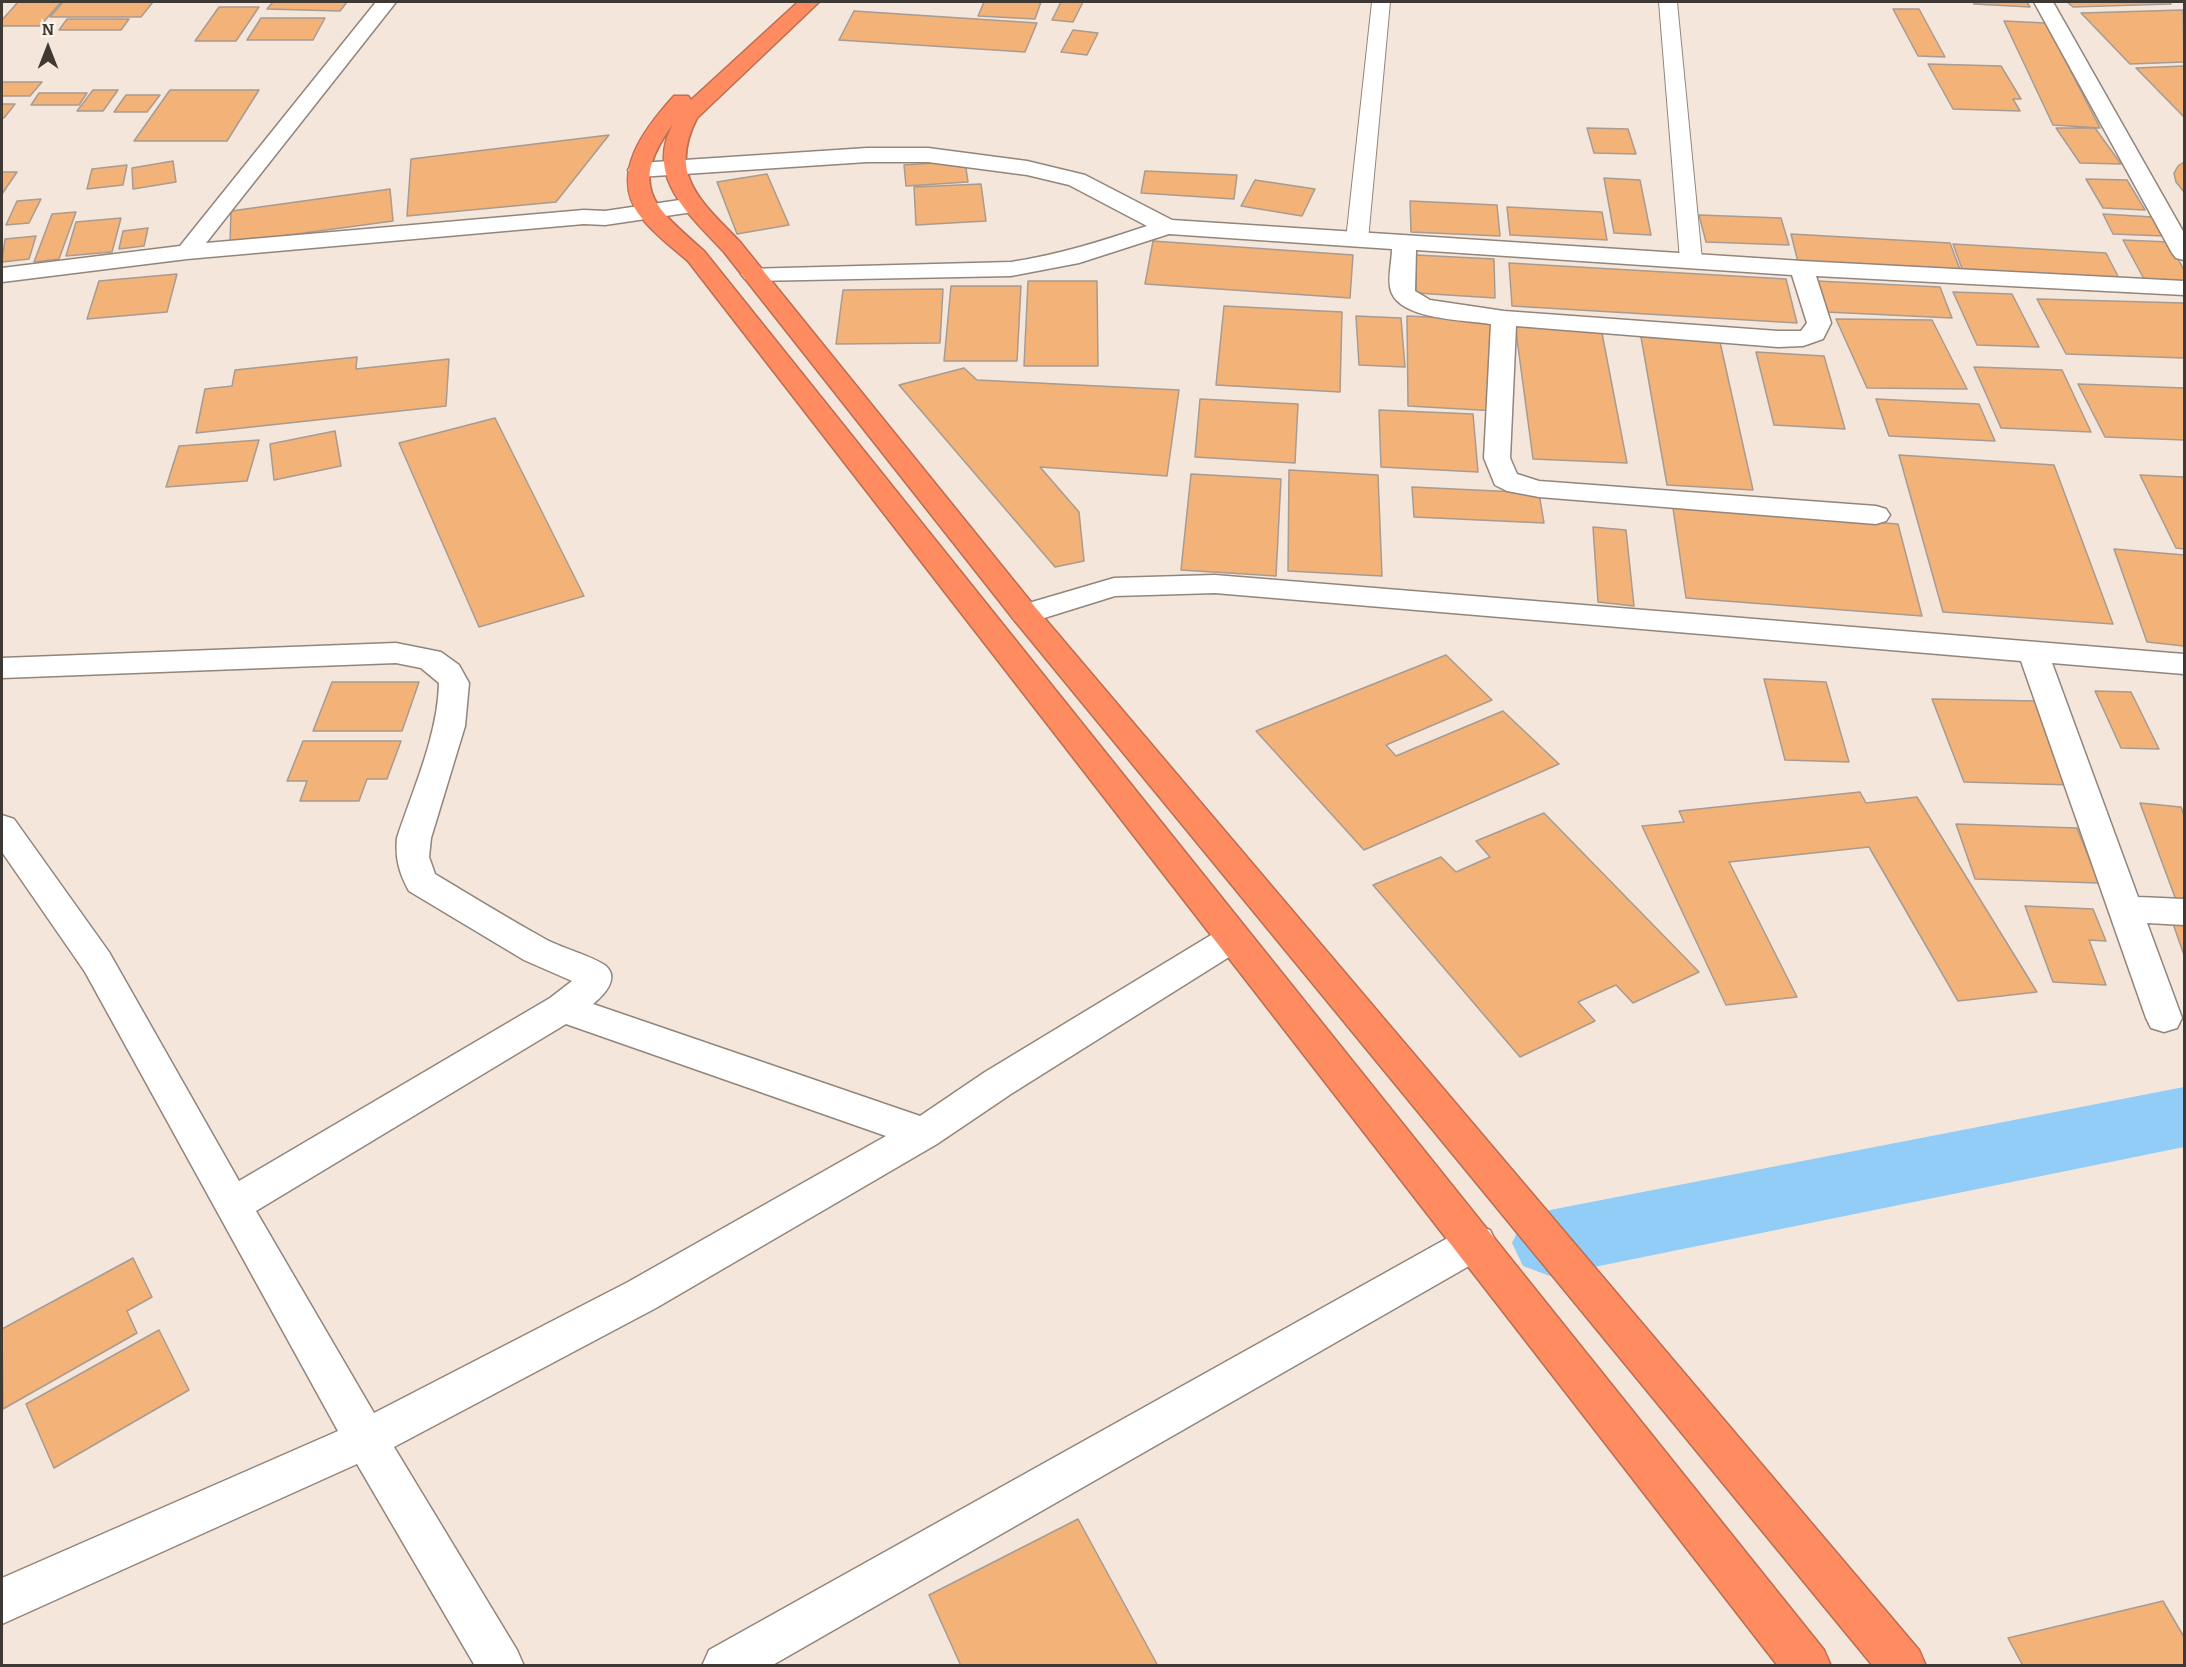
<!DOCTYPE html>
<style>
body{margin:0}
#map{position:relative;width:2186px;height:1667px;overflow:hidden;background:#f4e6db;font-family:Bitter,serif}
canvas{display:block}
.frame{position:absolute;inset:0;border:3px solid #3e3934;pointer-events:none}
.north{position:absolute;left:18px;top:18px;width:60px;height:60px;-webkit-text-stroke:4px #fff4eb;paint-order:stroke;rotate:0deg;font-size:16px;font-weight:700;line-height:24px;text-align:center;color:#3e3934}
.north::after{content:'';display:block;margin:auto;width:21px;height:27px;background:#3e3934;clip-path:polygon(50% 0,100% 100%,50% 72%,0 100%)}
</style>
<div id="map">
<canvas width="2186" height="1667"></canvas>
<div class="frame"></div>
<div class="north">N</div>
</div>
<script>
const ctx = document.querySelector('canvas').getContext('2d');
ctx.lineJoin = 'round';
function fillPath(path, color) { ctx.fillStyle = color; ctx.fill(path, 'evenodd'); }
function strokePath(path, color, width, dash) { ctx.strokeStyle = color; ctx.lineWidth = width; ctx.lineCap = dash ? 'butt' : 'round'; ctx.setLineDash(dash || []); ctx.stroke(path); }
fillPath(new Path2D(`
 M2184,1087V1147L1550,1276L1523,1266L1512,1243L1523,1220L1550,1210Z`), '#91cdf7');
const building = new Path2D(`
 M18,2H61L40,26H2V20Z
 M63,2H153L141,17H50Z
 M273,2H347L340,11L267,9Z
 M984,2H1041L1035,19L978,16Z
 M1061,2H1083L1073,22L1052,20Z
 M1973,2H2027L2030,7L1974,4Z
 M2067,2H2169L2171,4L2073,7Z
 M219,7H259L236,41H195Z
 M1893,9H1919L1945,57L1918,56Z
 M2183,10L2184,62L2130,64L2081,13Z
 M854,11L1037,23L1025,52L839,40Z
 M261,18H325L313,40H247Z
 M67,19H129L121,30H59Z
 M2004,21L2046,23L2100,128L2053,125Z
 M1073,30L1098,33L1087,55L1061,52Z
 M1928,64L2001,66L2021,99H2013L2020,111L1953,109Z
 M2184,66V117L2136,68Z
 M2,82H42L30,96H2Z
 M93,90H118L103,111H77Z
 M170,90H259L227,141H134Z
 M39,93H87L79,105H31Z
 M126,95H160L147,112H114Z
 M2,104H15L4,118H2Z
 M1587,128L1628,129L1636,154L1594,153Z
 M2056,128H2095L2121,164L2080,163Z
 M609,135L556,202L407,216L411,159Z
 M173,161L176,182L133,189L132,168Z
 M965,161L968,182L906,186L904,165Z
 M2184,162V192L2176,182L2174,173L2178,166Z
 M127,165L123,185L87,189L92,169Z
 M1145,171L1237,175L1234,199L1141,193Z
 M2,172H17L2,194Z
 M767,174L789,225L737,234L717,182Z
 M1604,178L1640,180L1651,235L1614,233Z
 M2086,179L2127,180L2145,210L2103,208Z
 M1255,180L1315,189L1302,216L1241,206Z
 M981,184L986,221L916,225L914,187Z
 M390,189L393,221L230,243L231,211Z
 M41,199L29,223L6,225L17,201Z
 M1410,201L1497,205L1500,236L1411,232Z
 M1507,207L1602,212L1607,240L1510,235Z
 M76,212L59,259L34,262L52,214Z
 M2103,214L2153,217L2164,236L2113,234Z
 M1699,215L1781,218L1789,245L1706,242Z
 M121,218L112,252L66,256L76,222Z
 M148,228L144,246L119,249L123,231Z
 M1791,234L1950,243L1961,272L1798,262Z
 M36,236L29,259L2,262L5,239Z
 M2123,240L2169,242L2184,270V281L2144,279Z
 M1153,241L1353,255L1350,298L1145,284Z
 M1953,244L2106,253L2121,282L1964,274Z
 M1416,255L1494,259L1495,298L1416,293Z
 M1509,263L1786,279L1797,323L1512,306Z
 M177,274L167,312L87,319L99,281Z
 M1028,281H1097L1098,366H1024Z
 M1817,281L1940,287L1952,318L1826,312Z
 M951,286H1021L1017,361H944Z
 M943,289L940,343L836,344L843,290Z
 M1953,292L2012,294L2039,347L1977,345Z
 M2037,299L2184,303V358L2066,354Z
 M1224,306L1342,312L1340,392L1216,385Z
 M1356,316L1401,318L1405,367L1359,365Z
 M1407,316L1491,320L1497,411L1408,406Z
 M1836,319L1932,320L1967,389L1867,388Z
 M1515,324L1601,328L1627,463L1533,459Z
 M1641,337L1720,342L1753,490L1667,485Z
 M1756,352L1824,356L1845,429L1774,425Z
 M357,357L356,369L449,359L446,406L196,433L205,389L232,386L235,370Z
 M1974,367L2062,370L2091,432L2001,428Z
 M964,368L977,380L1179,390L1167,476L1040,467L1079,512L1084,561L1055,567L899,385Z
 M2078,384L2184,388V440L2105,437Z
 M1200,399L1298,404L1295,463L1195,457Z
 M1876,399L1979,404L1995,441L1889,436Z
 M1379,410L1473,414L1478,472L1381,467Z
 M495,418L584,596L479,627L399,443Z
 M335,431L341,466L274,480L270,444Z
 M259,440L247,481L166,487L179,446Z
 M1899,455L2054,465L2113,624L1943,612Z
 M1289,470L1378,475L1382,576L1288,571Z
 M1191,474L1281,479L1276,576L1181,570Z
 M2140,475L2184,477V549L2176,548Z
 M1412,487L1539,493L1544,523L1414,517Z
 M1673,508L1898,524L1922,616L1686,598Z
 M1593,527L1626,530L1634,606L1598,602Z
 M2114,549L2184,555V646L2147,642Z
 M1446,655L1492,700L1386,745L1396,756L1503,711L1559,764L1364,850L1256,731Z
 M1764,679L1826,682L1849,762L1785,760Z
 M332,682H419L402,731H313Z
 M2095,691L2131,692L2159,749L2121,748Z
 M1932,699L2037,701L2073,785L1964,782Z
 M303,741H401L387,779H367L359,801H300L307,781H287Z
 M1860,792L1866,803L1917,797L2037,992L1958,1001L1869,847L1729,862L1797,997L1726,1005L1642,826L1684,822L1679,811Z
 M2140,803L2181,807L2184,816V908H2179Z
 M1544,813L1699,972L1633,1003L1616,985L1578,1002L1595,1021L1520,1057L1373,885L1441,857L1456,872L1490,857L1476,841Z
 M1956,824L2077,828L2099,883L1975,879Z
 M2025,906L2093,909L2106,941L2089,940L2106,985L2053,982Z
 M2172,921L2184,922V955Z
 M133,1258L152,1297L127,1311L137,1333L3,1409L2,1329Z
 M159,1330L189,1390L54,1468L26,1404Z
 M1078,1519L1158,1666H961L929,1595Z
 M2163,1601L2184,1637V1666H2023L2008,1638Z`);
fillPath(building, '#f3b278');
strokePath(building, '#a89b91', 1.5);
const lane = new Path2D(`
 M1372,2H1390L1368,240L1365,245H1349L1346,240Z
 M1659,2H1677L1702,260L1699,265H1683L1680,260Z`);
const street = new Path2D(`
 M376,2H396L206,243L584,210L605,211L693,198L701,200L704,205L701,210L693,212L605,225L584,224L187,259L2,282V268L180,246Z
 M2034,2H2053L2184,233V260L2176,258L2172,253Z
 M867,148H928L1027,161L1085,175L1172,220L1802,261L2184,281V295L1816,276L1831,323L1823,339L1803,346L1778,347L1516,326L1510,458L1517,474L1539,481L1876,506L1886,509L1890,515L1886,521L1876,524L1539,497L1507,491L1495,485L1484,458L1491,324C1466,320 1400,320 1391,291C1387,280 1392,261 1392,249L1169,234L1079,263L1011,276L753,281L745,279L741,274L745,269L1011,262C1058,255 1102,241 1147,226L1069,185L1027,175L928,162H867L639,177L631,175L628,170L631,165L639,163ZM1416,250L1792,275L1807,323L1801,331H1778L1504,311L1430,300L1415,291Z
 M1215,575L2184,654V674L2052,663L2138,897L2184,899V925L2147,923L2182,1018L2177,1028L2164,1032L2151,1028L2146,1018L2021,661L1215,593L1115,596L1025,624L1015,621L1010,614L1015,607L1114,578Z
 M396,643L441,652L459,665L469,683L465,726L431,838L429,857L435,874C472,896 509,919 547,940C562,948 595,957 606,966C620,979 603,996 593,1004L920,1116L985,1072L1221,929L1233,925L1245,929L1250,938L1245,947L1011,1094L937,1144L656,1308L394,1447L517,1650L524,1666H475L357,1464L2,1624V1578L338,1431L85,972L2,852V815L14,819L109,952L239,1181L550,998L572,981L524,960L409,891C399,873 395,858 397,838C413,789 438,735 439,683L421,668L396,663L2,678V658ZM566,1024L886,1136L628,1282L374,1413L256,1211Z
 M1476,1225L1490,1230L1496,1242L1490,1254L771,1666H702L709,1650L1462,1230Z`);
const highway = new Path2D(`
 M798,2H819L697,118C667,176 702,202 740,242L1035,607L1919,1650L1926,1666H1873L1015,621L724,252C690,215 644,177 673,124C626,188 656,208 704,251L1824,1650L1831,1666H1778L688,261C672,247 654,234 641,217C608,175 645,128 674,96H688L691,100Z`);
strokePath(lane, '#92857b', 2);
strokePath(street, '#92857b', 3);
strokePath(highway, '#bb6e51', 3);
fillPath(lane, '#fff');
fillPath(street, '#fff');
fillPath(highway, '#ff8b60');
</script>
